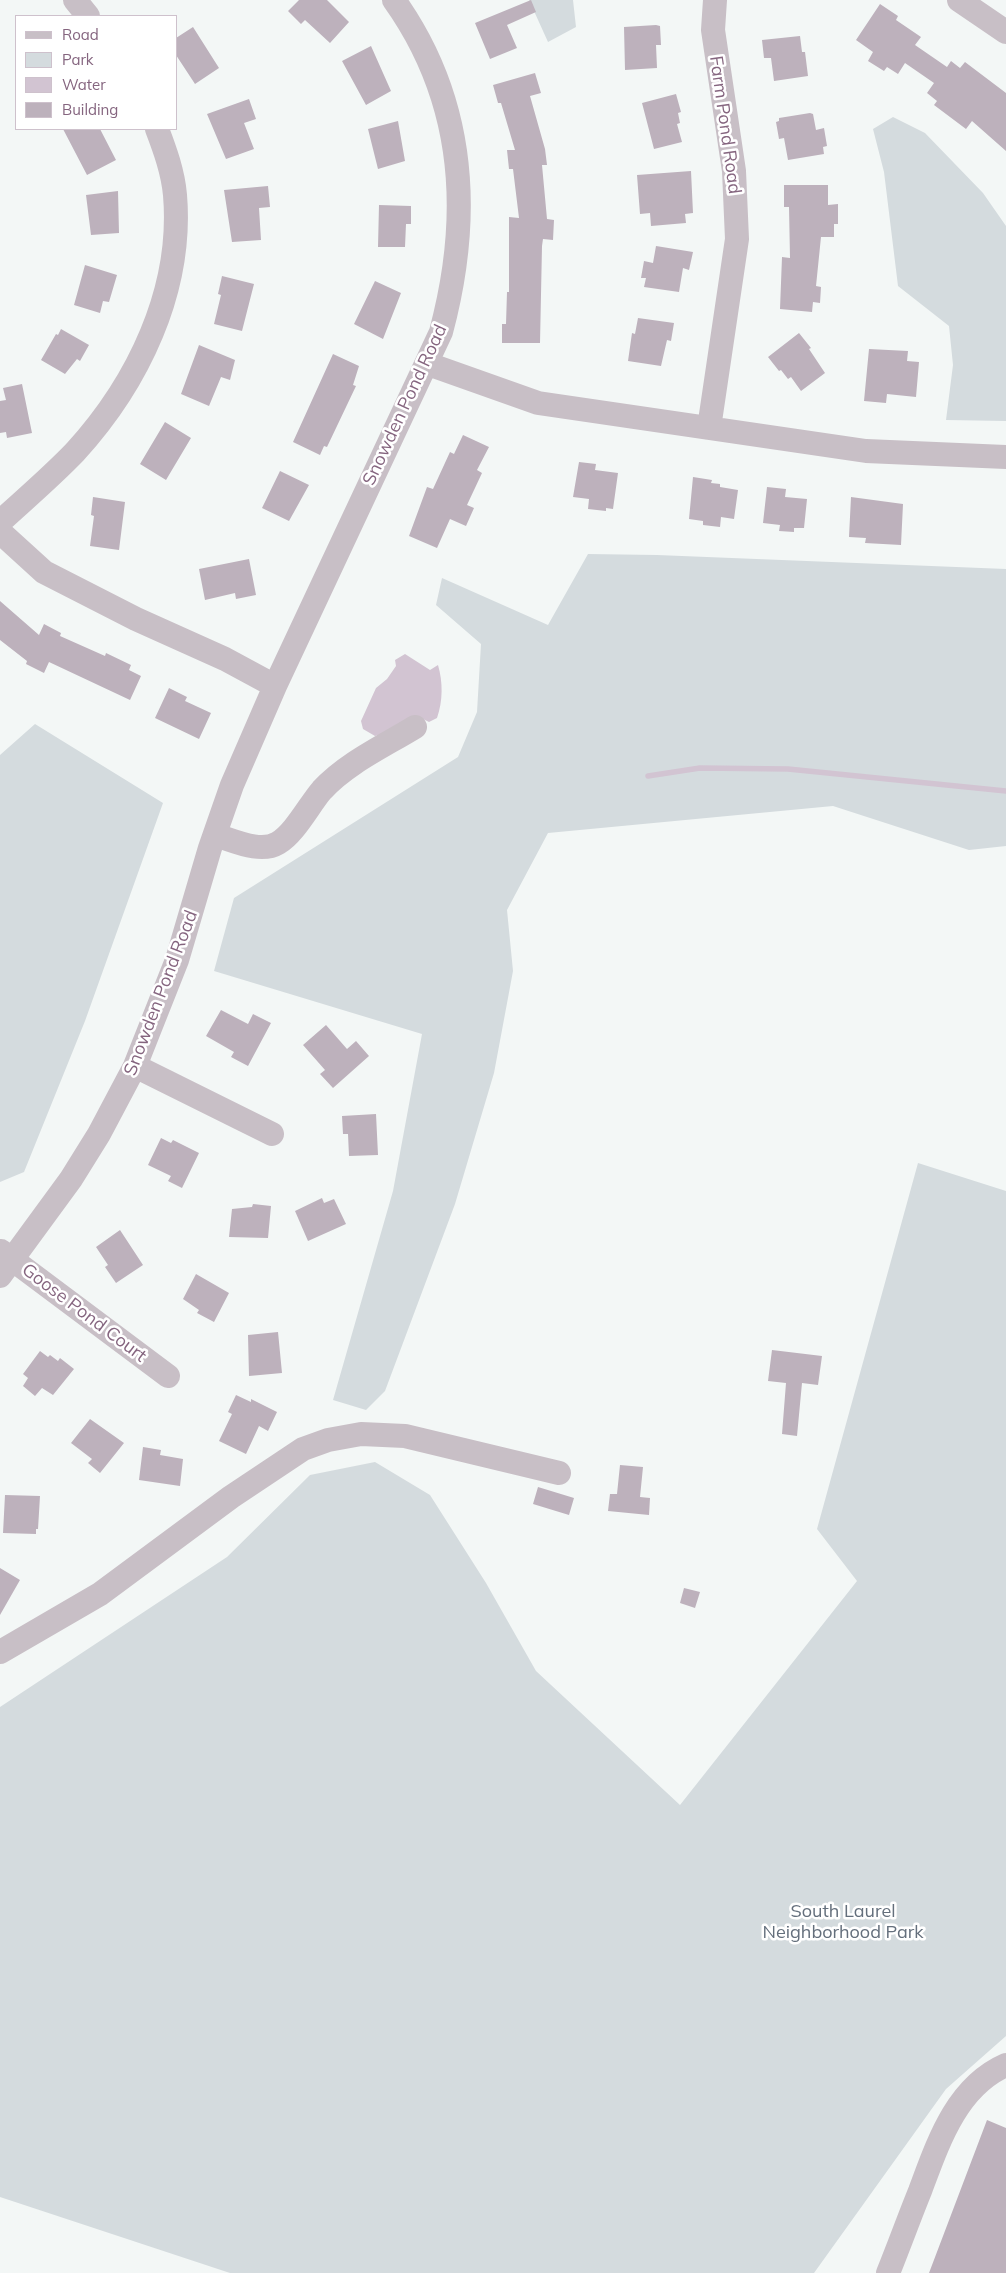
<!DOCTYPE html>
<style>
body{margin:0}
#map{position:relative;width:1006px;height:2273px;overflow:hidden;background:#f3f7f6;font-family:Mulish,sans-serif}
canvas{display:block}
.legend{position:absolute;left:15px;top:15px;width:162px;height:115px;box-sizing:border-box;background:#fff;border:1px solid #cec1cc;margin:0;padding:6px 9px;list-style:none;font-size:15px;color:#85657f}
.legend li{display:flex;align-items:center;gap:10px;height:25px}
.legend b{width:25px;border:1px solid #cec1cc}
</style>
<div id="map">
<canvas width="1006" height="2273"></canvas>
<ul class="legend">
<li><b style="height:6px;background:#c8bfc6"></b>Road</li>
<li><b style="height:14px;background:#d4dbde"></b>Park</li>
<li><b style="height:14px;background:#d2c4d2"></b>Water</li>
<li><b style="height:14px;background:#bdb1bc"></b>Building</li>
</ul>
</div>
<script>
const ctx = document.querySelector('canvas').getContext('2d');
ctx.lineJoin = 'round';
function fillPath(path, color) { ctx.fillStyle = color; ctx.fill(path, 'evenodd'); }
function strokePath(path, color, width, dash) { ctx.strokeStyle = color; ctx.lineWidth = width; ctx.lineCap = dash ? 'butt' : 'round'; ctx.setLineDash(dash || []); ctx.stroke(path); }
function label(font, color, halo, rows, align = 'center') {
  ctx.font = font + ' Mulish,sans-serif'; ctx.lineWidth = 5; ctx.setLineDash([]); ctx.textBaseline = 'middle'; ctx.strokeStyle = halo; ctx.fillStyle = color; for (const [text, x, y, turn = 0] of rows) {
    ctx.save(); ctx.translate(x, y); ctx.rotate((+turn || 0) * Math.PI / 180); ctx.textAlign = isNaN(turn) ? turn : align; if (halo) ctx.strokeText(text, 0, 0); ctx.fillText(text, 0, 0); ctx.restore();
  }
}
fillPath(new Path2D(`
 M529,0H573L576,27L548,42Z
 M893,117L925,133L983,193L1006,226V421L946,420L953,365L949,326L898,286L884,172L873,129Z
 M588,554L657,555L1006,569V846L969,850L833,806L548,833L507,910L513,971L494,1073L455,1204L385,1391L366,1410L333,1400L393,1191L422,1034L214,971L234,898L458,757L477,712L481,644L436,605L442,578L548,625Z
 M35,724L163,803L85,1021L24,1172L0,1182V755Z
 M918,1163L1006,1191V2036L946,2089L814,2273H230L0,2197V1707L227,1557L310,1475L375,1462L430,1495L486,1583L536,1671L680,1805L857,1581L817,1529Z`), '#d4dbde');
fillPath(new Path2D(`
 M405,654L430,670L438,665C443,682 443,701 437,718L429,722L421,718L399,730L375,736L363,729L361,721L376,688L387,679L396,666L395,660Z`), '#d2c4d2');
strokePath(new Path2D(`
 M648,776L700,768L788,769L1006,791`), '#d2c4d2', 5.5);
fillPath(new Path2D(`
 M299,0H327L349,22L330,43L305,20L301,24L288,11Z
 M531,0L536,12L507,25L517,48L490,59L475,23Z
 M880,4L898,16L896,20L921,37L915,45L947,67L951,61L960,68L965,62L1006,93V151L972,121L966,129L934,105L937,101L927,93L934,83L905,63L898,74L887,67L884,71L868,61L873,52L856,40Z
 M656,25L660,26L661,45H656L657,68L625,70L624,27Z
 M193,27L219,68L195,84L176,55V38Z
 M800,36L802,52H805L808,76L774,81L771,58H764L762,40Z
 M371,46L391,91L366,105L342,61Z
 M535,73L541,93L530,96L545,149L547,165H542L547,219L554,220L553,240L543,239L542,246L540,343H502V324H506L507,292H509V217L519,218L513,169H509L507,150H515L501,103H498L493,85Z
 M676,94L681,112L678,113L680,123L677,124L682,142L654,149L642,103Z
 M249,99L256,119L244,123L254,149L226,159L207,114Z
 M810,113L813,114L816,130L824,128L827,146L823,147L824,154L788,160L784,138L779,139L776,122L779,121V118Z
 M398,121L405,161L378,169L368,129Z
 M63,129H100L116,160L87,175Z
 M691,171L693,213L685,214L686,223L651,226L650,213L640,214L637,175Z
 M784,185H828V205L838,204V224H834V237H821L816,286L821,287L820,303L813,302L812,312L780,309L782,257L790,258L789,207H784Z
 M268,186L270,207L259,208L261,240L232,242L224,190Z
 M118,191L119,233L91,235L86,195Z
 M379,205L411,206V224H406L405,247H378Z
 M656,246L693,252L689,270L683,268L679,292L644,287L646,278H641L644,261L653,263Z
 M85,265L117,275L109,302L103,301L100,313L74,305Z
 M222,276L254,284L242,331L214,324L221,295L218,294Z
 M375,281L401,293L383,339L354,324Z
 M638,318L674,323L671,341L667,340L661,366L628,361L632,333L635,334Z
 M61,329L89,345L80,361L77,359L65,374L41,360L56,334L58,335Z
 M799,333L811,348L809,349L825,373L801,391L791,377L788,379L781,370L779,371L768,357Z
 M199,345L235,360L230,380L221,377L209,406L181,394Z
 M869,349L908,351L907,361L919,362L916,397L887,394L886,403L864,401Z
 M333,354L359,366L353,385L356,386L327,447L324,446L320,455L293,442Z
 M22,384L32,433L7,438L6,432L0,433V401L6,400L3,388Z
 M165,422L191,438L166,480L140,464Z
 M463,435L489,447L477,470L482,473L467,505L474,508L466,526L450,519L437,548L409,536L427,487L433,489L450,452L454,454Z
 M579,462L596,464L595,470L618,473L613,509L606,508V511L588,509L589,499L573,497Z
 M280,471L309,485L289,521L262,508Z
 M693,477L712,480L711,483L720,484V487L738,490L734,519L721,517L720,527L703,525V521L689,519Z
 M767,487L786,489L785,497L807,499L804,528H794V532L779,531L780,525L763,523Z
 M93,497L125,502L119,550L90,546L94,516L91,515Z
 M851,497L903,504L901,545L865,543L866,538L849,537Z
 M249,559L256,595L236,599L235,593L205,600L199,569Z
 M0,601L39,635L44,624L61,633L60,636L105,656L106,653L131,665L129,670L141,676L130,700L49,662L44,673L26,664L27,661L0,640Z
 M169,688L187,697L185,701L211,713L199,739L155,718Z
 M221,1010L248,1024L253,1014L271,1023L248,1066L231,1057L234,1052L206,1036Z
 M326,1025L347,1049L356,1041L369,1056L333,1088L320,1074L325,1070L303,1045Z
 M376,1114L378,1155L349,1156L348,1134H343L342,1116Z
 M161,1138L171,1143L173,1140L199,1153L182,1188L168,1181L171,1176L148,1165Z
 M322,1198L324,1203L334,1199L346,1224L308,1241L295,1211Z
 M253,1204L271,1206L268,1238L229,1237L232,1209L252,1207Z
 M120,1230L143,1265L116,1283L105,1267L108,1265L96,1247Z
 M196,1274L229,1293L214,1322L197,1313L199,1310L183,1299Z
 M278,1332L282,1373L249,1376L248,1335Z
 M772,1350L822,1356L818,1385L802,1383L797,1436L782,1434L786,1383L768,1381Z
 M40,1351L48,1357L50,1355L58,1361L60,1358L74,1369L53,1395L42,1388L35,1396L23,1386L28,1378L23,1374Z
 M236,1395L251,1402V1399L277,1412L268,1431L259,1426L246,1454L219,1441L232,1414L228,1412Z
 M90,1419L124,1443L100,1473L88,1463L92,1459L71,1443Z
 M143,1447L161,1450L160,1455L183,1459L180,1486L139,1480Z
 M620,1465L643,1467L640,1497L650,1498L649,1515L608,1511L610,1494H617Z
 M538,1487L574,1498L569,1515L533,1504Z
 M5,1495L40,1496L38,1529H36V1534L3,1533Z
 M0,1568L20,1580L0,1615Z
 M684,1588L700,1592L695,1608L680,1603Z
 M987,2120L1006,2128V2273H929Z`), '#bdb1bc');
strokePath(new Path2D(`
 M75,0L88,16
 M959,0L1006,32
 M428,364L538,403L866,451L1006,457
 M709,428L737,239L734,171L713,30L715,0
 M0,522C25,499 51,477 75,452C138,383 183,290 175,195C173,172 165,150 157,129
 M0,532L44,572L136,619L225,659L275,686
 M215,835C233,840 260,854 278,843C295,833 309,805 322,790C347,763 384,746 415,727
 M135,1066L272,1134
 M1,1251L168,1376
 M0,1276L71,1179L99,1134L135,1066L177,960L210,848L232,785L275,686L441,332C472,216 466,101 394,0
 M0,1652L100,1594L231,1497L303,1449L328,1440L361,1434L405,1436L559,1473
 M888,2273C899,2246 909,2218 920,2191C938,2143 956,2087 1006,2065`), '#c8bfc6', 24);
label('18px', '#85657f', '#fff', [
 ["Farm Pond Road",725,125,82],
 ["Snowden Pond Road",405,405,-65],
 ["Snowden Pond Road",161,993,-69],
 ["Goose Pond Court",84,1313,37]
]);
label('18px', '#646f7c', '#fff', [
 ["South Laurel",843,1912],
 ["Neighborhood Park",843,1933]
]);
</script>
